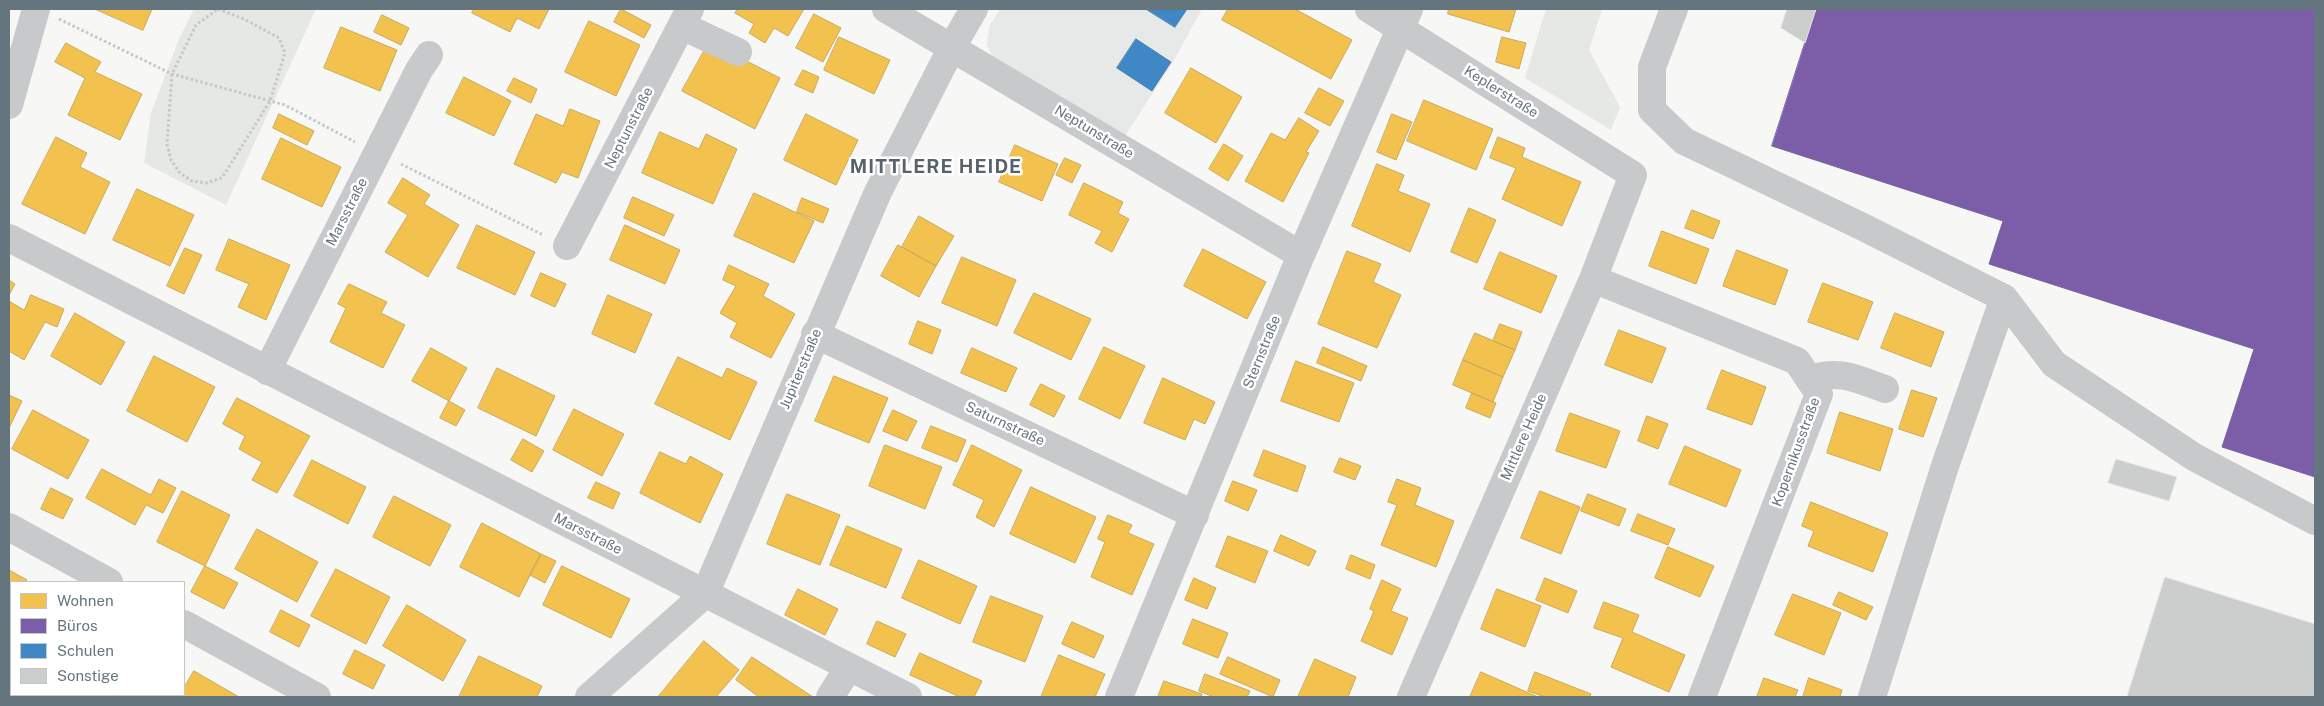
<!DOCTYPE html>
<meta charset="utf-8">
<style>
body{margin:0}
#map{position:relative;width:2324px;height:706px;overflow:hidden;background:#f7f7f6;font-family:"Public Sans",sans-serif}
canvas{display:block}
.frame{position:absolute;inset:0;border:10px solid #65757e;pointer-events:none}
.legend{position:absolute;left:10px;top:581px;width:175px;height:115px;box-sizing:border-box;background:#fff;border:1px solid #c1c8cb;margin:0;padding:6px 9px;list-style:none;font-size:15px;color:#65757e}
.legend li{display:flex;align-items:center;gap:10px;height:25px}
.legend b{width:25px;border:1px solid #c1c8cb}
</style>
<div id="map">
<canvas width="2324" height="706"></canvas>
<div class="frame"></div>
<ul class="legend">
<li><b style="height:14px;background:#f2c14e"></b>Wohnen</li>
<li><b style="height:14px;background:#7b5ea7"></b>Büros</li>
<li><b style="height:14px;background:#3f88c5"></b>Schulen</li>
<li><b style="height:14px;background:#cccece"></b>Sonstige</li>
</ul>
</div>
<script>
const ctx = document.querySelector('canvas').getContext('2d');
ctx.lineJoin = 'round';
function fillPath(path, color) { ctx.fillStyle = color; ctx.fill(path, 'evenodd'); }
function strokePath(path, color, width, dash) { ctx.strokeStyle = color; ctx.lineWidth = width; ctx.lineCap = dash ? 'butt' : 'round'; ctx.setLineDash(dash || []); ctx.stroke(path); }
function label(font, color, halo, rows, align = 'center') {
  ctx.font = font + ' "Public Sans",sans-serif'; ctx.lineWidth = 5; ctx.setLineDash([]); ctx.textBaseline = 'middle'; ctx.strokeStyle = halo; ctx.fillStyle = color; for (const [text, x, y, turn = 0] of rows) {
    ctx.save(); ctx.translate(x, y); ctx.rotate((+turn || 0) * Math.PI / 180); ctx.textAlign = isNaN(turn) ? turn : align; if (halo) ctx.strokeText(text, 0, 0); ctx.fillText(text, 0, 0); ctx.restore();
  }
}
fillPath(new Path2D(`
 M1000,9H1202L1173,62L1123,139L997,65L987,45L989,27Z`), '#e7e9e8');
fillPath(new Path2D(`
 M194,9H316L226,205L144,163L151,113L179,39Z
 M1546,9H1602L1589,50L1620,107L1611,130L1525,78Z`), '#e6e8e4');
const homes = new Path2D(`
 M95,9H152L143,30Z
 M474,9H549L539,29L517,18L510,32L472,13Z
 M621,9L651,25L644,38L614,22Z
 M738,9H804L788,36L774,28L765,43L749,33L754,24L735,13Z
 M1228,9H1295L1352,40L1331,79L1222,20Z
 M1449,9H1516L1509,32L1448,14Z
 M814,14L841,28L823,62L796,48Z
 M382,15L409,28L401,45L374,32Z
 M589,21L640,45L616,96L565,72Z
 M341,27L397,50L380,91L324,68Z
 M839,37L890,60L874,94L824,70Z
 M1502,37L1526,43L1519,69L1496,62Z
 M709,42L780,78L755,129L682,91Z
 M66,43L101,62L95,72L142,94L120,140L68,115L85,78L55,62Z
 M1191,68L1242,97L1216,143L1165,113Z
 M803,70L819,77L813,93L795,85Z
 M464,77L511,101L494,136L446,113Z
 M514,78L537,89L531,103L507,91Z
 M1319,88L1344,101L1330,126L1305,113Z
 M1424,100L1493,129L1476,170L1407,141Z
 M570,109L600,121L578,178L562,172L556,183L514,164L536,114L563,126Z
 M279,114L314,131L307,145L273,128Z
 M806,114L858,140L836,185L784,160Z
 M1392,114L1412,122L1396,160L1377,152Z
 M1299,118L1319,131L1306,152L1309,153L1283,202L1245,181L1271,133L1285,140Z
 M660,132L699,149L706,134L737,149L713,204L642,173Z
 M56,137L87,153L80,167L110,182L85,234L22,204Z
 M1498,137L1525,148L1522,157L1581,182L1562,226L1502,199L1516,168L1490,158Z
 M281,138L341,167L322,207L262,179Z
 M1224,144L1243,156L1228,181L1209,169Z
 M1015,145L1058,164L1042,201L999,182Z
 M1065,158L1081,165L1072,183L1056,175Z
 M1377,164L1404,175L1398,191L1430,204L1410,252L1352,226Z
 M403,178L430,195L424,204L459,225L428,277L385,252L408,215L388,203Z
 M1084,183L1123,202L1118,213L1129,219L1112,252L1095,243L1102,231L1069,215Z
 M137,189L194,215L170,266L113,240Z
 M754,193L814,221L794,263L734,236Z
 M633,197L674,215L664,236L624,218Z
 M802,198L829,209L823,223L797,212Z
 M1469,208L1496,220L1477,263L1451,252Z
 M1692,210L1720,221L1713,239L1685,228Z
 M919,216L954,236L936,266L902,247Z
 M477,225L535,252L515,295L457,268Z
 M625,225L680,250L665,284L610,260Z
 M1662,231L1709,249L1696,284L1649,266Z
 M229,239L290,265L266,320L238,307L249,284L216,270Z
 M898,245L936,266L919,297L881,276Z
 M185,248L202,255L184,294L167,286Z
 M1203,249L1266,282L1247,319L1184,286Z
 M1737,250L1788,270L1775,305L1723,286Z
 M1347,251L1381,264L1373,282L1401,295L1377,348L1318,324Z
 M1500,252L1557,276L1541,313L1484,289Z
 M962,257L1016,280L997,326L942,303Z
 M729,265L769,284L763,296L795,314L771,358L730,337L737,323L720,313L736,286L723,280Z
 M541,273L566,284L555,307L531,296Z
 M9,280L15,284L9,295Z
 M1823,283L1873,302L1858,340L1808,322Z
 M349,284L387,302L381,313L405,325L383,368L330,342L346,308L338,304Z
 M1034,293L1091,319L1071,360L1014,333Z
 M31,295L64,309L57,327L45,322L24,360L9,351V301L24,310Z
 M608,295L652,314L635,353L592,334Z
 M75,313L125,342L101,385L51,356Z
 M1895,313L1944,332L1931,367L1881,348Z
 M918,321L941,330L932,354L909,344Z
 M1500,324L1522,332L1515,350L1493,341Z
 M1619,330L1666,348L1652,383L1605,365Z
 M1475,333L1515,350L1503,377L1463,360Z
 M1104,347L1145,366L1120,419L1079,399Z
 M1323,347L1367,366L1361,381L1317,363Z
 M431,348L467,368L449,401L412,381Z
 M972,348L1017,368L1006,392L961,373Z
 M154,356L215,387L187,442L127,411Z
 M678,357L722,378L727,368L757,382L730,440L655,404Z
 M1463,360L1503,377L1493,402L1453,385Z
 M1296,361L1354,383L1339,422L1281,401Z
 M497,368L555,396L536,436L478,408Z
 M1722,370L1766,387L1752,425L1707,409Z
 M834,376L888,398L869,443L815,421Z
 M1163,378L1215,402L1205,424L1194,419L1185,440L1144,423Z
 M1041,384L1065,396L1054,417L1030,405Z
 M1912,390L1937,398L1923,437L1899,429Z
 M1472,393L1496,403L1490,418L1466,408Z
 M9,395L22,401L9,428Z
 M237,398L310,436L277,493L252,480L262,462L239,449L245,436L223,424Z
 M449,401L465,410L456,426L440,418Z
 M574,409L624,434L602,476L553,450Z
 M33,410L89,440L68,479L12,449Z
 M893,410L917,421L907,441L883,431Z
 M1840,412L1893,429L1880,471L1827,453Z
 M1570,413L1620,431L1606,468L1556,451Z
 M1647,416L1668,424L1658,449L1638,441Z
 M931,426L966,440L957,462L922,448Z
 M523,439L544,451L532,472L511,460Z
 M885,445L942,467L925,509L869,486Z
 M972,445L1022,470L994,527L976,517L984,500L953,485Z
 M1685,446L1741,470L1726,507L1669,484Z
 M1264,450L1306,466L1297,492L1254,476Z
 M660,452L686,464L690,456L723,474L700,523L640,493Z
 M1340,458L1361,466L1355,480L1334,472Z
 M312,460L366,487L348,524L294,496Z
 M102,469L151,495L159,479L176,488L163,513L146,505L135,525L86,498Z
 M1397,479L1421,488L1415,505L1454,521L1436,567L1381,545L1397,505L1388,502Z
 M1233,481L1257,490L1248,511L1225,501Z
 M596,482L620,493L613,509L588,498Z
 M1031,487L1096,517L1075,563L1010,534Z
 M51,488L73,499L63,519L41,509Z
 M182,491L230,515L205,566L157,542Z
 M1540,491L1580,507L1561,554L1521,538Z
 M787,494L840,515L820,565L767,544Z
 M1588,494L1626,509L1619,526L1581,511Z
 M394,496L451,525L430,566L373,537Z
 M1811,502L1888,533L1873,572L1808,546L1814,531L1802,526Z
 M1638,514L1675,529L1668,545L1631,531Z
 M1108,515L1132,525L1128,533L1154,544L1132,595L1091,577L1105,542L1098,539Z
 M482,523L541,554L519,597L460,567Z
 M847,526L902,549L886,588L830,565Z
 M257,529L318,562L297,602L235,569Z
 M1281,535L1316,551L1309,566L1274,551Z
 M1228,536L1268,551L1255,583L1216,567Z
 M1668,547L1714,566L1700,597L1655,578Z
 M541,554L556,561L545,583L530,575Z
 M1351,555L1375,565L1370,579L1346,569Z
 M919,560L977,586L960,624L902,598Z
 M205,566L238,583L224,609L191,592Z
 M562,566L630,599L611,638L543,605Z
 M336,569L390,597L366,644L311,616Z
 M9,570L27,580L26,582H11V608L9,612Z
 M1194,578L1216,588L1207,609L1185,600Z
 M1545,578L1577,591L1568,613L1536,600Z
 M1382,580L1401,589L1391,611L1408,618L1392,655L1361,641L1374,611L1370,609Z
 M798,589L838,609L825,635L785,615Z
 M1497,589L1541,606L1525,647L1481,629Z
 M1839,592L1873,607L1866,620L1833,605Z
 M1793,594L1841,613L1824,655L1775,635Z
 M991,596L1043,616L1025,662L973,642Z
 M1604,602L1639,615L1632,632L1685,655L1669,692L1611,667L1623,638L1594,628Z
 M407,605L466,640L443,681L383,646Z
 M281,610L310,625L299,647L270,632Z
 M1193,619L1228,633L1218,658L1183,644Z
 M877,621L906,634L895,657L867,644Z
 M1072,622L1104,636L1094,658L1062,644Z
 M704,641L739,670L716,697H658Z
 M355,650L385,665L373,689L343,674Z
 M920,653L982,681L974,697H960L910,675Z
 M1059,655L1105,674L1095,697H1041Z
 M479,656L542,686L537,697H459Z
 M752,657L813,697H759L736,680Z
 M1228,657L1280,680L1273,697L1220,674Z
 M1315,659L1356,677L1348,697H1298Z
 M194,671L239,697H179L184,695V688Z
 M1481,672L1538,697H1470Z
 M1535,672L1591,694L1590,697H1545L1528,691Z
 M1205,674L1250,691L1247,697H1214L1199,691Z
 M1764,678L1798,690L1795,697H1757Z
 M1809,678L1842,690L1840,697H1803Z
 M1164,681L1202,694L1201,697H1158Z`);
fillPath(homes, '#f2c14e');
strokePath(homes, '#c8aa5c', 1);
const offices = new Path2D(`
 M1816,9H2315V477L2222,447L2254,349L1989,264L2003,221L1772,146Z`);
fillPath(offices, '#7b5ea7');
strokePath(offices, '#74659b', 1);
const schools = new Path2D(`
 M1146,9H1187L1175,27Z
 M1136,39L1171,62L1152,91L1117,68Z`);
fillPath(schools, '#3f88c5');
strokePath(schools, '#4a82b0', 1);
const building = new Path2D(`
 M1787,9H1816L1805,43L1781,28Z
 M2116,459L2177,477L2169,501L2108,483Z
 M2165,577L2315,624V697H2127Z`);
fillPath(building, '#cccece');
strokePath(building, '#e6e6e6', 1);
strokePath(new Path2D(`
 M218,9L244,19L279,38L285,53L270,101L222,178L206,183L192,181L180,173L171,160L167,144L172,74L196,25Z
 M59,19L172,74L285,105L355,142
 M401,164L543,235`), '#c6c7c8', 3, [2.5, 2.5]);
strokePath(new Path2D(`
 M886,9L1301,255
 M1369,9L1633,175L1593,279L1411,697
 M1674,9L1652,67V110L1684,141L1863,227L2004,298L2054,364L2194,457L2315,521
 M682,26L738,52
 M9,105L36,9
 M9,238L908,697
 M567,246L690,9
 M1593,279L1797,361L1819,394L1702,697
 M815,334L1195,515
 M267,371L419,70L429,55
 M1810,379C1839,369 1857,379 1885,389
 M9,527L109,582
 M184,624L317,697
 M589,697L705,594L878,192L952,47L974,9
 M830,697L849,667
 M1119,697L1301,255L1409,9
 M1872,697L1945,466L2004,298`), '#c8c9ca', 28);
label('14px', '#65757e', '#fff', [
 ["Keplerstraße",1501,92,32],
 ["Neptunstraße",629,128,-63],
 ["Neptunstraße",1094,132,31],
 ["Marsstraße",347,212,-63],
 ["Sternstraße",1262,352,-68],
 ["Jupiterstraße",801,369,-67],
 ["Saturnstraße",1005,424,25],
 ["Mittlere Heide",1524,437,-66],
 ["Kopernikusstraße",1796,452,-70],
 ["Marsstraße",588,534,27]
]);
ctx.letterSpacing = '1px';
label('bold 19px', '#57626a', '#fff', [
 ["MITTLERE HEIDE",936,167]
]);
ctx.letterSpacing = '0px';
</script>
